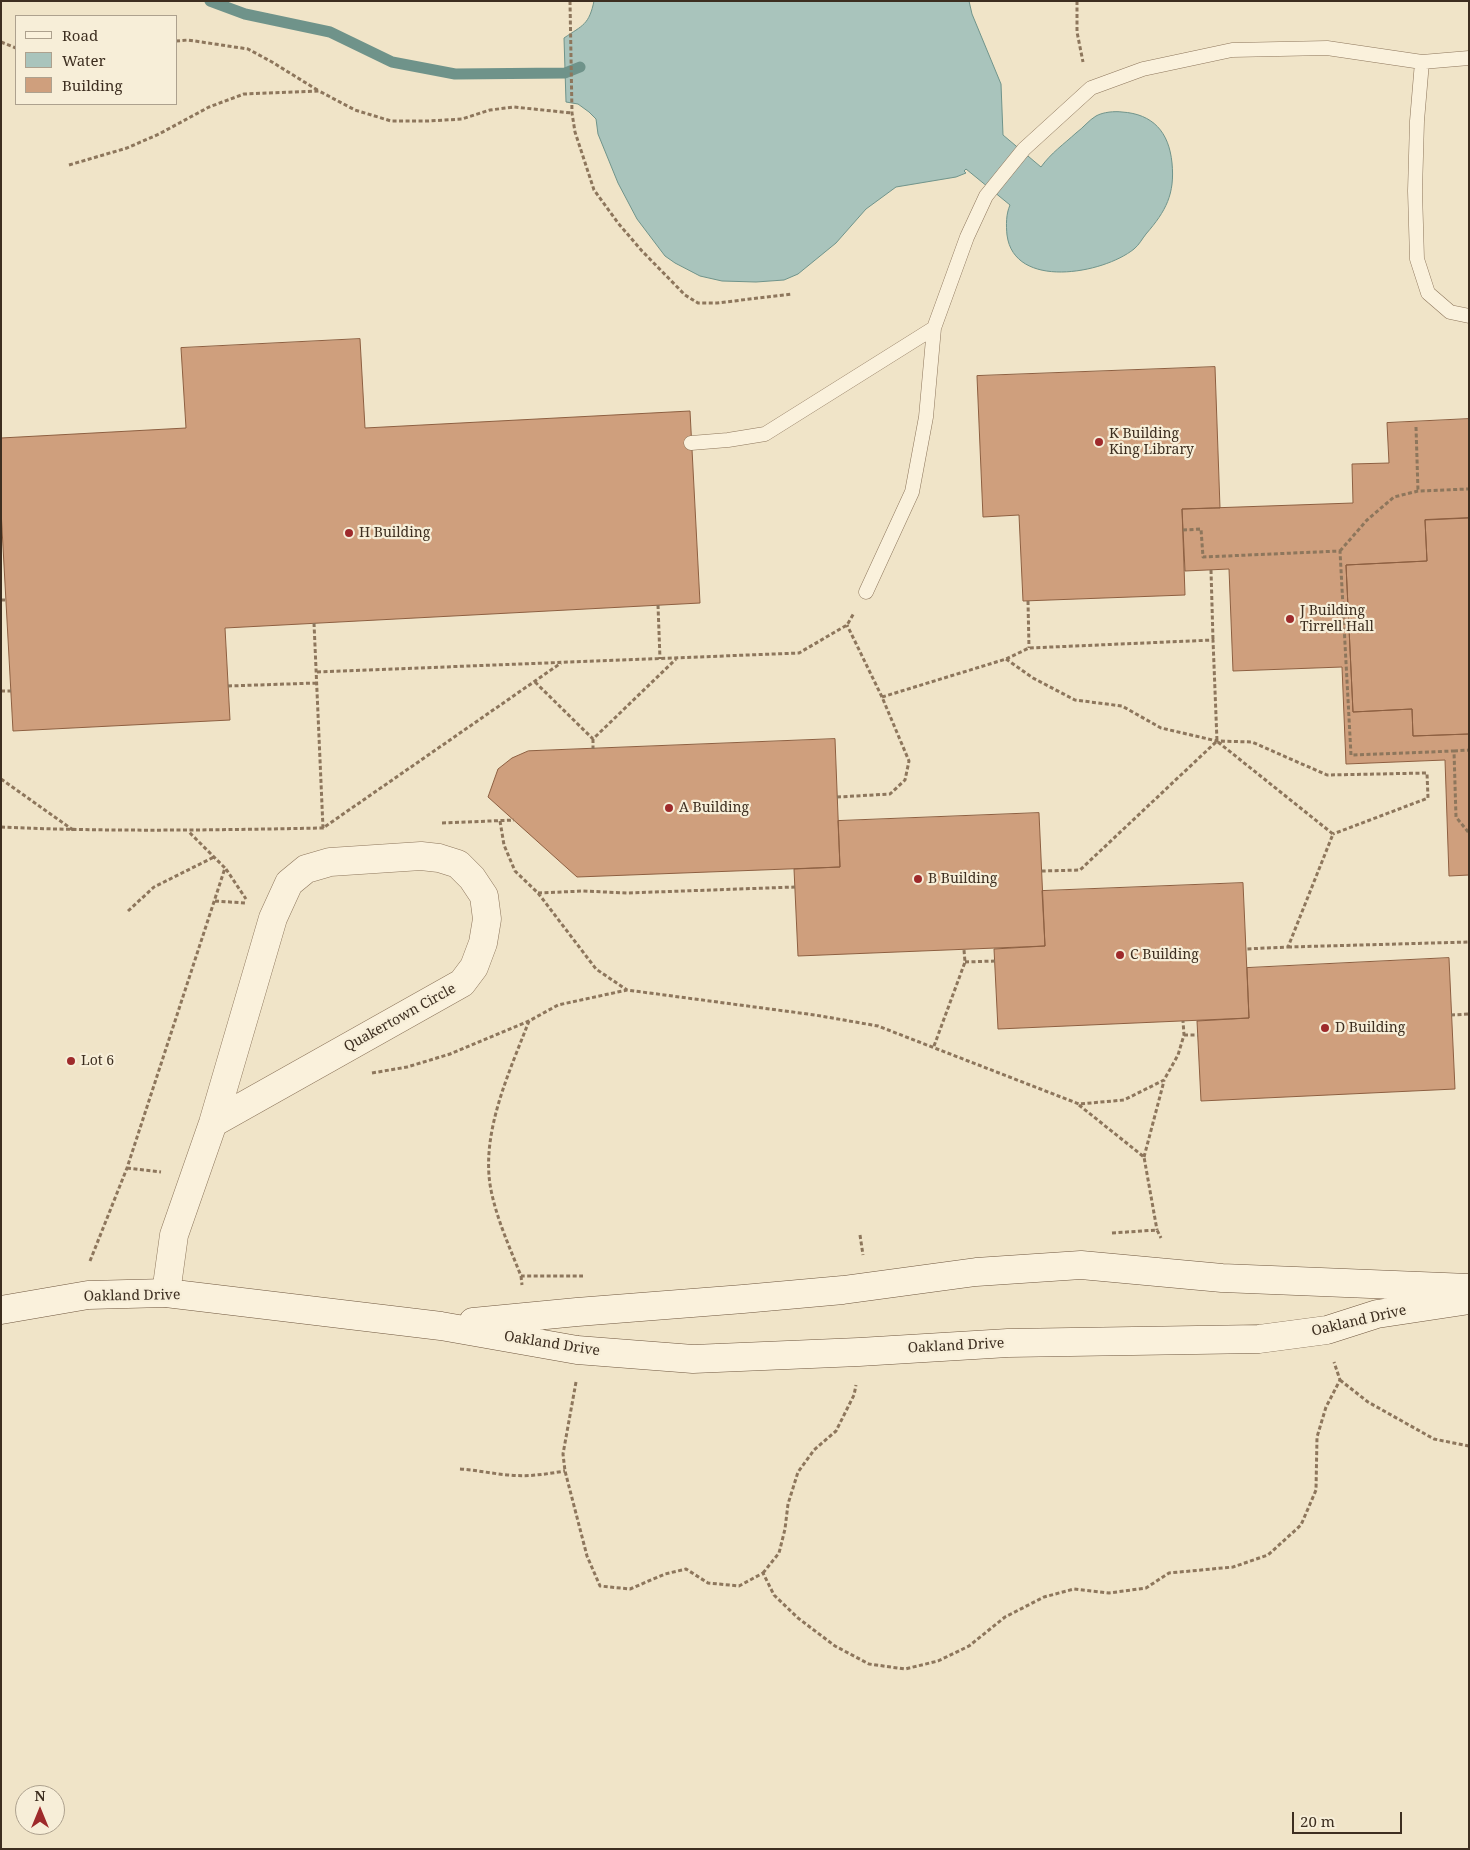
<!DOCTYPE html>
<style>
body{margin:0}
#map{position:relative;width:1470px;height:1850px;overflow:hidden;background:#f0e4c8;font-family:"Noto Serif",serif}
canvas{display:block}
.frame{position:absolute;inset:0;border:2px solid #3d2e20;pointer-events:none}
.legend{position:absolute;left:15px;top:15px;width:162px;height:90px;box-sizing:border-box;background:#f7eed8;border:1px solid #ada18e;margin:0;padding:6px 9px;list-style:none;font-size:15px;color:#3d2e20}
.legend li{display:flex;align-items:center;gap:10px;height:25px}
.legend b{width:25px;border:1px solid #ada18e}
.north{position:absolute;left:15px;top:1785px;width:50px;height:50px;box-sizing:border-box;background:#f7eed8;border:1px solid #ada18e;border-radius:50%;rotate:0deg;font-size:14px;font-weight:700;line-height:20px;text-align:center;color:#3d2e20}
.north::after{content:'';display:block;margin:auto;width:18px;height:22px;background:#9e2a2b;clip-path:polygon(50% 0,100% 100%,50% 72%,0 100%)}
.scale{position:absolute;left:1292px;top:1812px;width:110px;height:22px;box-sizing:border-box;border:2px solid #3d2e20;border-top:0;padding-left:6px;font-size:15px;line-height:18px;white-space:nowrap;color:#3d2e20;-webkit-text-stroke:4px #f7eed8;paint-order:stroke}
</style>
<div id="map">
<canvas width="1470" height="1850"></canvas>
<div class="frame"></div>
<ul class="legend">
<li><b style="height:6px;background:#faf1dc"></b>Road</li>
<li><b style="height:14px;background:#a9c4bc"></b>Water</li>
<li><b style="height:14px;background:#cf9f7d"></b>Building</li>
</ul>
<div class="north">N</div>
<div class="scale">20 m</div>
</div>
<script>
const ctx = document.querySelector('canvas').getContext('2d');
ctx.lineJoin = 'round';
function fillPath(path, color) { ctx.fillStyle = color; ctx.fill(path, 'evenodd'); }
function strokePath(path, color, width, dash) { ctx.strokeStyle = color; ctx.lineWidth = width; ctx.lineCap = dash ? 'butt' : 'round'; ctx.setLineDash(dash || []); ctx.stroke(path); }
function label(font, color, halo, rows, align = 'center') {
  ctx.font = font + ' "Noto Serif",serif'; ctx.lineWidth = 4.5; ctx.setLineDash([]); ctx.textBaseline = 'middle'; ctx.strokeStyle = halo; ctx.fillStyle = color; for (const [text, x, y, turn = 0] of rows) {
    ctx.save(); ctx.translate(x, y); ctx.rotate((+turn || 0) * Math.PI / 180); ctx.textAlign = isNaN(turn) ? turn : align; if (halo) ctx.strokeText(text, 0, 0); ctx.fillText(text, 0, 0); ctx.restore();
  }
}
const water = new Path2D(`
 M594,1H969L972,14L1001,84L1003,135L1041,167C1051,153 1064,144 1076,133C1083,128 1089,120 1096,116C1103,112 1115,111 1122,112C1153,114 1169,132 1172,163C1175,194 1166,211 1146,234C1142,239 1139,245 1134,249C1103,274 1014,290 1007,235C1006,225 1006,214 1010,205L966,169L964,171L966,173L956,177L896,187L866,209L836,243L798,274L784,280L756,282L722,281L700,276L675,263L665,256L637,219L618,183L598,134L596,119L589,112L578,104L566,102L564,38C583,25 589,25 594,1Z`);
fillPath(water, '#a9c4bc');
strokePath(water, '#6f938a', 1);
strokePath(new Path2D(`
 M210,1L245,14L330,32L392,62L455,74L565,73L580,67`), '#6f938a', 11);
const building = new Path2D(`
 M360,339L365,428L690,411L700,603L225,628L230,720L13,731L1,510V438L186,428L181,348Z
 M1215,367L1220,508L1182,509L1185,595L1023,601L1019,515L983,517L977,376Z
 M1469,419V518L1425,520L1427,561L1346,565L1353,712L1412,709L1413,736L1469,734V875L1449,876L1445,760L1346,764L1342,667L1233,671L1229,569L1185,571L1182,509L1353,503L1352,464L1389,463L1387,423Z
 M1469,518V734L1413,736L1412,709L1353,712L1346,565L1427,561L1425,520Z
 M835,739L840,867L577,877L488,797L498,769L512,758L528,751Z
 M1039,813L1045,946L798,956L794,869L840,867L838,821Z
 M1243,883L1249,1018L998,1029L994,949L1045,946L1042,891Z
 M1449,958L1455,1089L1201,1101L1197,1021L1249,1018L1247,968Z`);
fillPath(building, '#cf9f7d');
strokePath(building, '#8d5f41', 1);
const lane = new Path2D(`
 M1422,62L1417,121L1415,191L1417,259L1428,293L1450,312L1469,316
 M691,443L728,440L765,434L934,328
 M866,592L912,492L926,417L934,328L967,237L986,196L1024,149L1091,88L1143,69L1232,50L1327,48L1422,62L1469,58`);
const street = new Path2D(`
 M166,1293L174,1235L213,1123L273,918L289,883L306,869L330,862L421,856L439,858L458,864L472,878L484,896L487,919L483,943L474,967L462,983L213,1123`);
const secondary = new Path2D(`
 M1,1310L88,1295L166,1293L441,1326L577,1350L693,1359L859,1352L1008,1343L1259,1339L1327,1330L1377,1314L1469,1300
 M473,1322L577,1312L743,1299L843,1290L976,1272L1081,1265L1222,1278L1469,1288`);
strokePath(lane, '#8d765c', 15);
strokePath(street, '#8d765c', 29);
strokePath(secondary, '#6f573f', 29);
strokePath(new Path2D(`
 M570,1L572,113L575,132L594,190L618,223L642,251L685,295L698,303H717L792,294
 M1077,1V32L1083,62
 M176,41L188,40L248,49L272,62L319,91
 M1,42L16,48
 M69,165L127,148L159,134L209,107L244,94L319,91L355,110L391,121H428L462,119L490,110L514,107L572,113
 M1416,427L1418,491
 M1183,530L1201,529L1203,557L1340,551L1351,755L1454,751L1456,817L1469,833
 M1340,551L1367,520L1394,497L1418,491L1469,489
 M1211,570L1213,640
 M1,600H6
 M1028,601L1029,648
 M658,605L660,659
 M314,623L323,828L561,663
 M1006,659L1033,678L1075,700L1122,706L1161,728L1217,741L1252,742L1327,775L1427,773L1428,798L1333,834
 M317,672L799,653L847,625L854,613
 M535,682L593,739L676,659
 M228,686L317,683
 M1,691H11
 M882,697L1006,659L1029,648L1213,640L1217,741L1080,870L1041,871
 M593,739V749
 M1218,742L1333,834L1288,947L1246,949
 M1454,751L1469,750
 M1,779L73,830
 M837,797L890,794L905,780L909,761L882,697L847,625
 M500,821L504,845L515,871L538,893L596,969L627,990
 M442,823L514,820
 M1,827C109,832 216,830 323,828
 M226,869L246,899
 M538,893L583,891L627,893L795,887
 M215,901L245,903
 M128,911L154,887L214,857
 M1288,947L1469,942
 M965,962L995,961
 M1451,1015L1469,1014
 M529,1021C509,1073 480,1134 491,1190C497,1220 510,1248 521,1276H583
 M1184,1035H1198
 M934,1046L965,962L964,950
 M372,1073L407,1067L450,1054L529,1021L558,1005L627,990L815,1015L878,1026L1079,1104L1124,1100L1164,1080L1178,1055L1184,1035L1183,1021
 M1079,1105L1144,1157L1157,1230
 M1144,1157L1164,1081
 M127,1168L161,1172
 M1112,1233L1157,1230L1161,1238
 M860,1235L863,1255
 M90,1261L127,1168L225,868L188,831
 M521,1276L522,1285
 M1340,1380L1368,1402L1434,1439L1469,1446
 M576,1382L563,1454L565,1471L587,1556L600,1586L630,1589L665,1574L686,1569L708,1583L739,1586L763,1573L774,1595L798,1618L835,1646L869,1664L905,1669L938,1661L969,1646L1005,1617L1044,1597L1074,1589L1109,1593L1146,1588L1169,1573L1233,1567L1268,1555L1301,1525L1316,1490L1317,1437L1326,1407L1340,1380L1334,1362
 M460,1469C477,1470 493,1474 510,1475C529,1477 546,1474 565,1471
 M763,1573L779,1553L785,1529L788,1504L798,1472L814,1450L836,1431L854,1395L856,1385`), '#8d765c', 3, [4, 2.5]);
strokePath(lane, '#faf1dc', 14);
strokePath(street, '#faf1dc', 28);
strokePath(secondary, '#faf1dc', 28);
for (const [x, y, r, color] of [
 [1099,442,5,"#9e2a2b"],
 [349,533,5,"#9e2a2b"],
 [1290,619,5,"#9e2a2b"],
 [669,808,5,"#9e2a2b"],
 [918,879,5,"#9e2a2b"],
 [1120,955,5,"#9e2a2b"],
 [1325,1028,5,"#9e2a2b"],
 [71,1061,5,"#9e2a2b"]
]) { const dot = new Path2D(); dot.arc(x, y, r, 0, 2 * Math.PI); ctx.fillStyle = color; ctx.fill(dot); strokePath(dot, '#f7eed8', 2); }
label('14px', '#3d2e20', '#f7eed8', [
 ["K Building",1109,434],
 ["King Library",1109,450],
 ["H Building",359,533],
 ["J Building",1300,611],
 ["Tirrell Hall",1300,627],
 ["A Building",679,808],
 ["B Building",928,879],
 ["C Building",1130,955],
 ["D Building",1335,1028],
 ["Lot 6",81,1061]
], 'left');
label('14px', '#3d2e20', '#f7eed8', [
 ["Quakertown Circle",400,1018,-29],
 ["Oakland Drive",132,1296,-1],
 ["Oakland Drive",1359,1321,-13],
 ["Oakland Drive",552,1344,9],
 ["Oakland Drive",956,1346,-3]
]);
</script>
